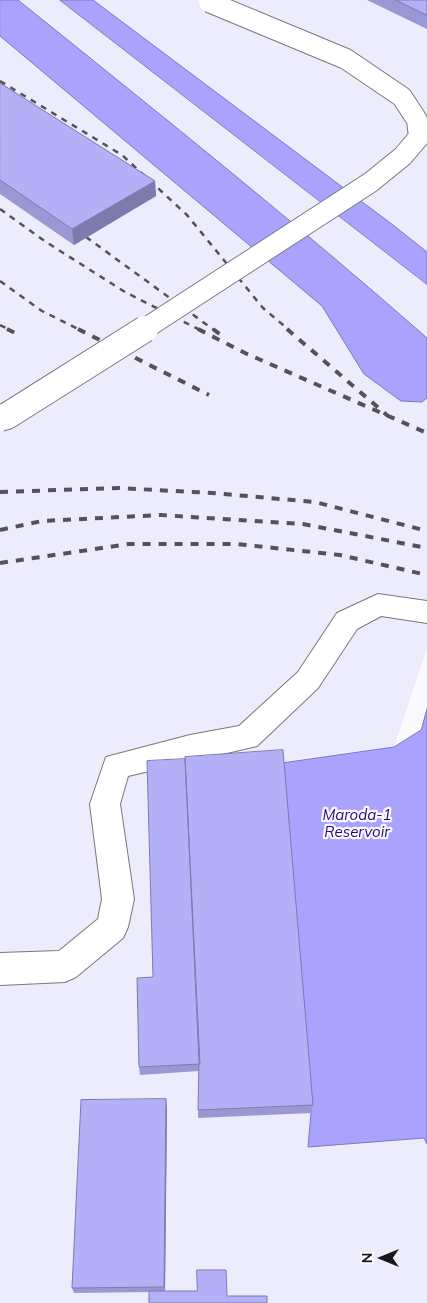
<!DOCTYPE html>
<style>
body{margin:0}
#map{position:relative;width:427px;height:1303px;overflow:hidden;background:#f9f9ff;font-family:Mulish,sans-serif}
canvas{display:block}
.north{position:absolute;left:357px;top:1233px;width:50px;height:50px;-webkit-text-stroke:4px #f9f9ff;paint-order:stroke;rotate:270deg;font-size:14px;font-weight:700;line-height:20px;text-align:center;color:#17171a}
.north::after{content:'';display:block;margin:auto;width:18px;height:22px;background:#17171a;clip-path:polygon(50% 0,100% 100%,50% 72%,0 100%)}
</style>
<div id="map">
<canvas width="427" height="1303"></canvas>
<div class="north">N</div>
</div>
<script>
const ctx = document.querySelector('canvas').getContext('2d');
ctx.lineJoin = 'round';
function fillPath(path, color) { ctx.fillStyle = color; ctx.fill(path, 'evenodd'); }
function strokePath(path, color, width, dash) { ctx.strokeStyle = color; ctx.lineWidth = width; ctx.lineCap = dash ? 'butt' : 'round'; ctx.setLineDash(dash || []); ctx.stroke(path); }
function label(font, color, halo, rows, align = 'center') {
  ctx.font = font + ' Mulish,sans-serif'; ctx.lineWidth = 4.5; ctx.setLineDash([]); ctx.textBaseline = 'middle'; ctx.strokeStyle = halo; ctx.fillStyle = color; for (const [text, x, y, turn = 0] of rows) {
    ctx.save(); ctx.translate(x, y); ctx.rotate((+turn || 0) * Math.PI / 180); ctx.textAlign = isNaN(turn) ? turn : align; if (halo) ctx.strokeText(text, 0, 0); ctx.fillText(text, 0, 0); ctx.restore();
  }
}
fillPath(new Path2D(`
 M0,0H427V648L394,747L282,763L311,1113L308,1147L425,1138L427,1149V1303H0Z`), '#ececfc');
const water = new Path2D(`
 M0,0H18C156,111 294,221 427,338V398L422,402L401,401L364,374L322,306L0,36Z
 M60,0H93L393,225L427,252V284Z
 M427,709V1144L424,1138L308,1147L311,1113L282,763L394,747L421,730Z`);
fillPath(water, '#a9a3fd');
strokePath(water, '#7d79b9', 1);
const minor = new Path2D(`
 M378,594L427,601V623L381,616L357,629L318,688L257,746L128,776L120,804L134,899L128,927L123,938L76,977L65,982L0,985V953L59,951L98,919L102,899L90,804L106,757L190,735L239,726L298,672L337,613Z`);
strokePath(minor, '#787880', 2);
fillPath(minor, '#fff');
strokePath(new Path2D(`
 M0,81L122,155L187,215L263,308L289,330
 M0,209L46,242L125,292L200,330
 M86,237L214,330
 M0,281L42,311L80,330
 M0,325L10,330`), '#535357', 2.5, [6, 6]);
strokePath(new Path2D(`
 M7,329L19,335
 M78,329L209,395
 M198,329L245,353L427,433
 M213,329L221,335
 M287,329L388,416
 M0,492L118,488L212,493L315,502L427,531
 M0,530L42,521L161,515L303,524L427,548
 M0,563L129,544H237L340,555L427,575`), '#535357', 4, [8, 8]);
const minorBridgeFar1 = new Path2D(`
 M143,330L371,182L403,156L419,137L417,120L402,97L346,59L209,2`);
const minorBridge = new Path2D(`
 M0,418L7,416L145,329`);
strokePath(minorBridgeFar1, '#787880', 22, []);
strokePath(minorBridge, '#787880', 28, []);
strokePath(minorBridgeFar1, '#fff', 20);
strokePath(minorBridge, '#fff', 26);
fillPath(new Path2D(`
 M367,0H427V29Z
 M0,83L155,181L156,196L74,245L0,194Z
 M137,978L313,1105L311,1113L198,1118L199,1071L140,1075L139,1067Z
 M167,1107L165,1291L227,1296L267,1303L149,1292L74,1293L72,1288Z`), '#9a97d5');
fillPath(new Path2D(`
 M155,181L156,196L74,245L72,229Z
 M166,1099L167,1107L165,1292L164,1287Z`), '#7d7bae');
const building = new Path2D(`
 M396,0H427V15Z
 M0,83L155,181L72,229L0,180Z
 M283,750L313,1105L198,1110L199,1062L185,757Z
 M185,759L200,1064L139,1067L137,978L153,977L147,761Z
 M166,1099L164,1287L72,1288L81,1100Z
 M197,1270H226L227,1296H267V1303H149V1291H197Z`);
fillPath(building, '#b3b0f8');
strokePath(building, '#7d7bae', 1);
label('italic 15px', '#2c0673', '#f9f9ff', [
 ["Maroda-1",357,815],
 ["Reservoir",357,832]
]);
</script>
